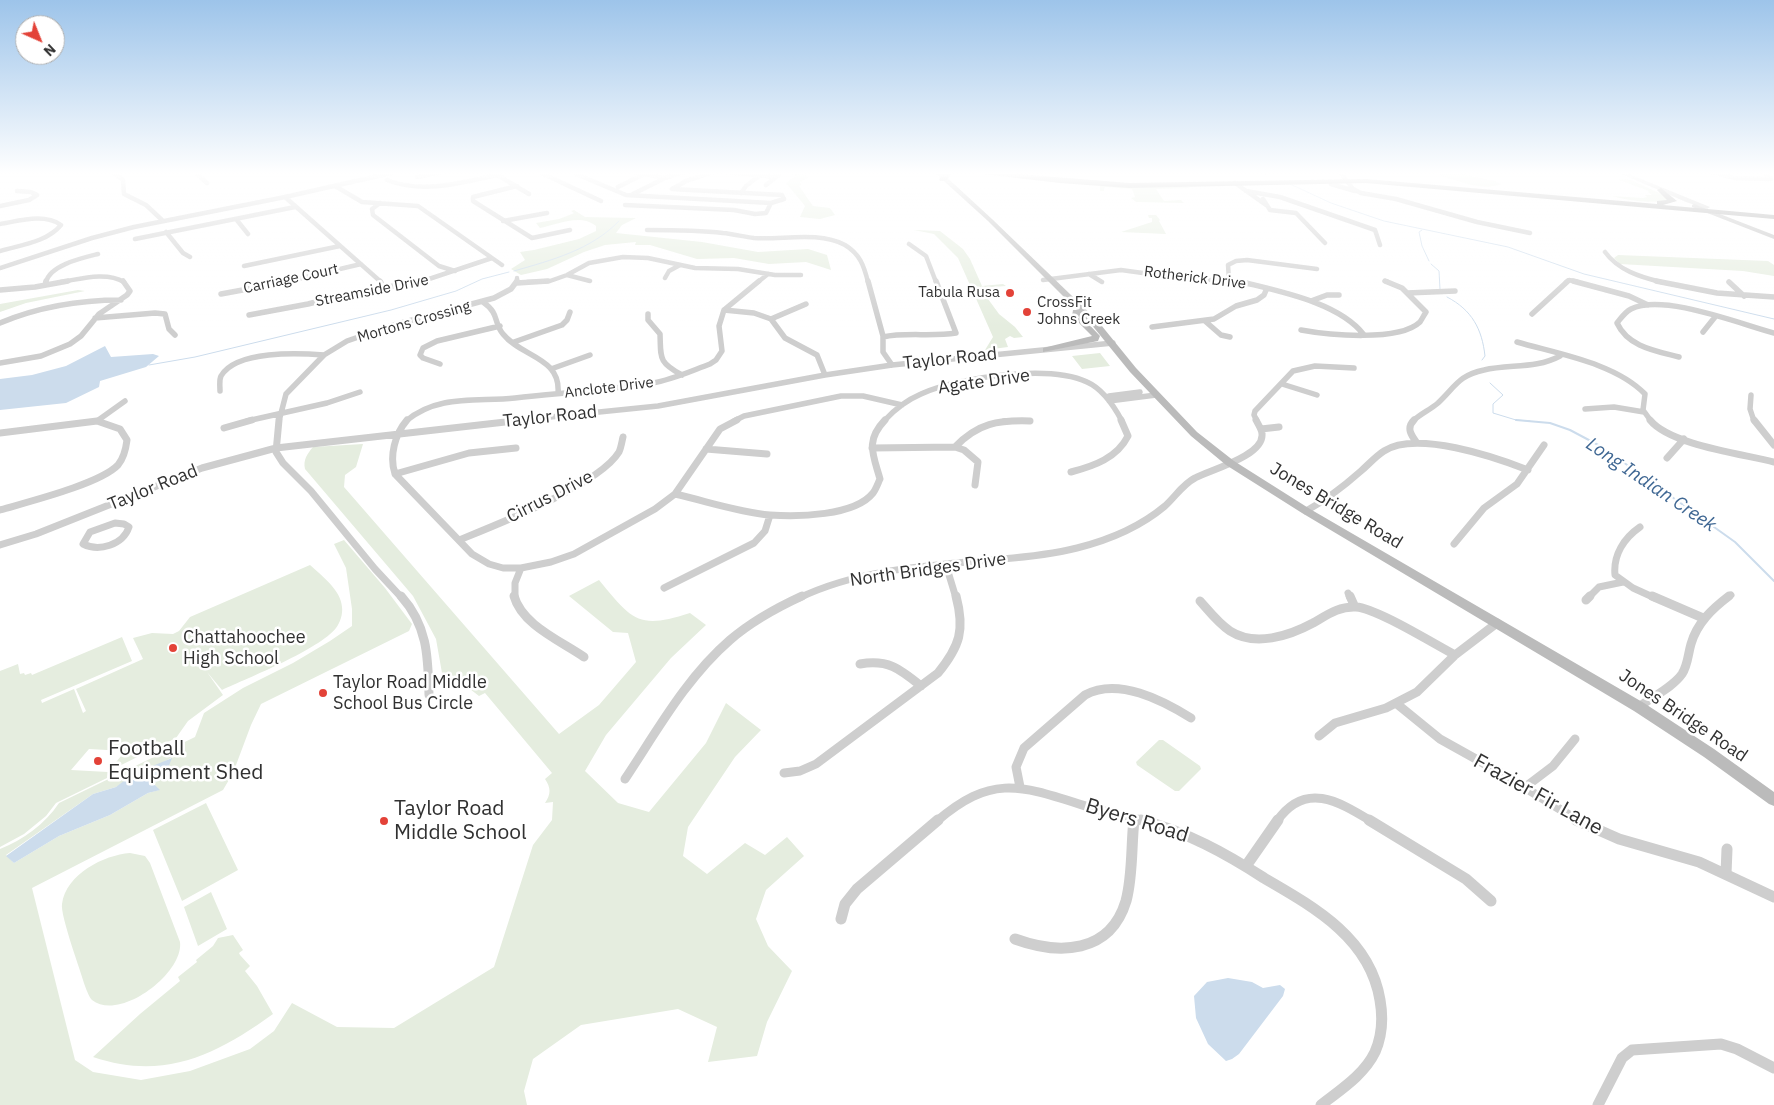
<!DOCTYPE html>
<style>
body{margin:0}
#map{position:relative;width:1774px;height:1105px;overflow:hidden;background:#fff;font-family:"IBM Plex Sans",sans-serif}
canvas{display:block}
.north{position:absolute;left:15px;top:15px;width:50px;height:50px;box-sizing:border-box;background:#fff;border:1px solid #adadad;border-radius:50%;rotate:136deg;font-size:14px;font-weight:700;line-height:20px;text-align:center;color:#313131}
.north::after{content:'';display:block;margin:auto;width:18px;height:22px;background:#e34238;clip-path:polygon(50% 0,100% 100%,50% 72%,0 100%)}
</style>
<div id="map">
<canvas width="1774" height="1105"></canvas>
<div class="north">N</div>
</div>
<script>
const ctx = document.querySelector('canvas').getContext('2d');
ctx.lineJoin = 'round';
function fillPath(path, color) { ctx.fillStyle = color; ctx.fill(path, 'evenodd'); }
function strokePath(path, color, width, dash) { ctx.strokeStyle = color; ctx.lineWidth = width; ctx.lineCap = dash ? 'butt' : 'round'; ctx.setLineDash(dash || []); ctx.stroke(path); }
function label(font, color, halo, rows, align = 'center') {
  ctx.font = font + ' "IBM Plex Sans",sans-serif'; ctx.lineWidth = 5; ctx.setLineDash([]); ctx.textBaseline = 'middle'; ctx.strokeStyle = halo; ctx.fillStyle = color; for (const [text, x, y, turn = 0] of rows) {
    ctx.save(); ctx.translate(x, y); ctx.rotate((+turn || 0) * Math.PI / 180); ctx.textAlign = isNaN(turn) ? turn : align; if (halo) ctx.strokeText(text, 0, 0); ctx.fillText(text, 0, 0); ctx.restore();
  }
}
fillPath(new Path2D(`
 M777,172H800L809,177L800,182L801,185L799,186L813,206L830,208L835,215L820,219L800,217L805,206L786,183L797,175Z
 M1434,172H1452L1495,181L1501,184C1482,192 1452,180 1434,172Z
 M1625,179L1633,181L1668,197L1669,201C1652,203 1629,201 1612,196L1643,198L1647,197L1645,195H1652L1648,192L1649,191L1619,180Z
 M1100,186L1188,187L1191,188L1156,189L1164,201L1181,200L1184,203L1136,202L1131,198L1135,197L1132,189L1106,187L1104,188V191H1108H1100Z
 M574,210L585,217L636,218L622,225L616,233L702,242L758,252L808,249L827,255L831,270L806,262L769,264L734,258L697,259L650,245H635L636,242L605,245L584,252L547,269L521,275L511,269L525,260L520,252L534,250L579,239L596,231V226C580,213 557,225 540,228L536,223L559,219L572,214L574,213L571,211Z
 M1148,215H1156L1160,220L1159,221L1166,234L1121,232L1152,222V218H1149Z
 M914,230L940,231L963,249L970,259L982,286L1003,284L1006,286L980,288L999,314L1015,327L1023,337L1014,338L1010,336L1005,339L1008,347L985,350L993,337L958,258L934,234Z
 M1618,255L1768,261L1774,265V276L1743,271L1620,264L1614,258Z
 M78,290L85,291L26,303L0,312V304Z
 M1100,353L1110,366L1082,369L1072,356Z
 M363,444L356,467L345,475L344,487L559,734L599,705L636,662L628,633L613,632L569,596L599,580C632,620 638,630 690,613L706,625L671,658L606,735L585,771L618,803L649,812L706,743L726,703L761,730L735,757L688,827L683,856L707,874L745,843L765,855L787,837L804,856L766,890L756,919L768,946L792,971L767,1022L757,1056L708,1062L717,1027L678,1009L581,1025L533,1059L524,1091L527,1105H0V849C23,840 45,824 59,803L195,737L204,713L243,688L293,663L330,641L352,626V609L346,568L334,544L344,540L385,588L412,624L409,631L261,704L251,725L233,773L223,790L32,888L75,1060L93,1072L141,1080L190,1071L250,1049L274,1031L292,1003L337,1027L394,1028L494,967L533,845L552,820L553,802L545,803C551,794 551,788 545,779L552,773L485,693L479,696L466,686L445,690L443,684L454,683V676L442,673L436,639L413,596L305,469C303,460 307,454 313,447ZM171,758L164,778L153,783L159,790L148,793L110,815L59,836L14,863L6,855L93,794L116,787Z
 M310,565C322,576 341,590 342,607C343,614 340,623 336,628C320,649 248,678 222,690L207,672L223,695L188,721L176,738L109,771L125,751L89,749L71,770L108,772L107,778L56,803L46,816L24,834L0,847V671L18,664L20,674L24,673L25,675L31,673L32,675L122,637L132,661L41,700L42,703L74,689L83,713L86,711L76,689L143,659L133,638L152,633L173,634L179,631L190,617Z
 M1159,740H1163L1200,766L1201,769L1179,791H1175L1137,765L1136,762Z
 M206,803L238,870L182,901L153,830Z
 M130,853L145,856L150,863L180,942C184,973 120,1022 92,1000C89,997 87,991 85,986C81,972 60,915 62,904C66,874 104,855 130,853Z
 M211,892L227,929L198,946L184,907Z
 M233,935L243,950L239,953L240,955L250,966L245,971L257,986L273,1014C216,1055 164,1081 93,1057L140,1014L180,981L178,977L197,962L196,960L213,946L218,938Z`), '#e5eddf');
fillPath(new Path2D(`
 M105,346L111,357L153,354L159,356L146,367L100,381L99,387L66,403L0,410V379L32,375L66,366Z
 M172,758L164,778L153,783L160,790L148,793L110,815L59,836L14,863L6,856L93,794L116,787L133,774Z
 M1228,978L1252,982L1263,988L1280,985L1285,989L1283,996L1239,1054L1232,1059L1226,1061L1208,1044L1196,1018L1194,996L1207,982Z`), '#ccdcec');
strokePath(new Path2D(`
 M1262,172L1265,174
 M1290,184L1331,203L1384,221L1508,247L1584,274L1774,319
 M1422,230L1419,232L1422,246L1429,261
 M1431,264L1439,271L1440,289
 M514,271C552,260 591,250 619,221
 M1447,297C1472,310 1482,329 1485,356L1482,360
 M149,365L195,357L391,310L456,291L482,279L509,272
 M1490,383L1503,395L1493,404V413L1516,420L1530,421`), '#ccdcec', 1);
strokePath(new Path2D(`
 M1516,420L1550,423L1570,430L1602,447L1735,542L1774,581`), '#ccdcec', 2);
strokePath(new Path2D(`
 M195,172L207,183
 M539,172L601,201
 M584,172L576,174L626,195L771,203L784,199
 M634,172L665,178
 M713,172L686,181L672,189L782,195L784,199
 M725,172L775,177
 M1340,172L1353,189L1361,193L1396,199L1477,222L1530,233
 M1712,172L1735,178L1771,179L1764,172
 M494,173L529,194
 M115,174L123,180L124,194L146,205L162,220
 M417,177L441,172
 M387,180C423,194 461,183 497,175
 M1235,183L1266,205
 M1331,184L1355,191
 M766,185L780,174
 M335,186L362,202L418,206L502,265
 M517,186L473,197V201L532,238L570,230
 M618,187L644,174
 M1246,191L1280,197L1375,230L1380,245
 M741,193L746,186L759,176
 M631,195L665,178L684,172
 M285,197L381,282
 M1263,199L1270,210L1296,213L1325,243
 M380,203L372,209L373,215L439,266L455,271
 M625,205L734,210L755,214L766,213L771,203
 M0,206L29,200L37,195L31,192L17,191
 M236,219L248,234
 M503,221L547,213
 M0,224C19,221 44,213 61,225C47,242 21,245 0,251
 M647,230C672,230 698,230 723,233C734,234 744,237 754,238C783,240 818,231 845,245C860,254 864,266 868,282
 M166,232L183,253L190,257
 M135,239L295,207
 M909,244L926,256L936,282
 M1605,252C1618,270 1640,277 1661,282
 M244,266L340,246
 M0,268L92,238L134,227L285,197L396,172
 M1089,274L1102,282
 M567,275L590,281
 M517,278V282
 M665,278L669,271L680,265
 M1043,280L1121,270L1179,278L1243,282
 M1229,280L1228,265L1236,261L1247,260L1317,269
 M1385,281L1388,282
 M46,282C50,265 82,258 98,254
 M61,282C80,279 106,271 124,282
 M285,282L361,264
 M420,282L492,258
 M527,282L550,281L567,275L589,263L623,257L648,258L695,268L738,269L775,275H801
 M758,282L768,274
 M1566,282L1569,280L1578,282`), '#cecece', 4.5);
strokePath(new Path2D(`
 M380,281L383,287
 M868,281L883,336V352L892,365
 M1238,281C1277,291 1339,302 1364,335
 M1573,281L1629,296L1648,305
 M1656,281L1717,293L1774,297
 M1729,282L1744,296
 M517,283L548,281
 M45,285L46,281
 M0,290L35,287L68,281
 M1407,293L1455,291
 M221,294L291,281
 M1311,301L1327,295H1339
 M483,302C500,314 493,322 503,334C521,357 561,357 558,393
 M724,310L754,313L771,319L785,338L817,355L825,375
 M648,314V320L660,334C661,358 658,362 682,375
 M1532,314L1568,281
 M249,315L308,304L355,292L426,281
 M95,318L155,313L165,314L169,329L175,335
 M771,319L806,304
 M1205,321L1221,335L1230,337
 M0,323C38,307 80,300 121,300
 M1152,327L1214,319L1236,306L1257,300L1264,295L1267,288
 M1301,330C1328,335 1399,342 1420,322C1422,319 1424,315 1426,312L1402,288L1385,281
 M1703,332L1715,317
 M883,337C905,332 932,337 956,333L936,281
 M514,342L562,325L567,320L570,312
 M1517,342C1558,354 1615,363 1645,394L1643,410L1651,421
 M1679,357C1656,351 1628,347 1617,323C1621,318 1625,312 1631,309C1663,293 1740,324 1774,333
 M0,363L41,356L70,344L81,336L99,314L127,295L130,291L123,281
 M440,364L423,358L420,355L423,348L437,341L500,326
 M551,369L590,355
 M1282,384L1317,395
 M220,391C220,386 219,380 221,376C236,350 299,353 324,355
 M1751,395L1750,409L1754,421
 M1109,396L1140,392
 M1109,401L1156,395
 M1585,409L1614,407L1644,412
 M95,421H98
 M97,421L125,401
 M247,421L327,403L360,392
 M279,421L286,394L324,355L347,341L390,326L494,298L511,289L517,281
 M406,421C438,394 477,402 515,398C561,393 607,390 652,383C672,380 691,371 710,364L716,360L722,351L719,326L724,310L759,281
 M511,421L658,406L825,375L892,365L1113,343
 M734,421L744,416L841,396H863L902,405
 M884,421C894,410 907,400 921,394C958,377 1049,364 1087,382C1103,389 1114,406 1122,421
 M1004,421H1030
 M1257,421L1254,415L1255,411L1293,371L1315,366L1354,368
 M1413,421C1420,414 1430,410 1438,403C1455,387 1459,375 1484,370C1510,364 1536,369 1560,356`), '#cecece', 5.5);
strokePath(new Path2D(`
 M279,420L276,452L283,463L311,491L375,569L402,598
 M407,420C395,434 389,456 395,474L472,554L489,564L503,568H521L551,562L574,554L655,509L675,494L720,429L737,420
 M1414,420C1406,428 1411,435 1417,443
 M1650,420C1670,445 1743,454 1774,462
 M1754,420L1774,445
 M224,428L252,420
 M1261,429L1279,427
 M0,433L97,421L120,429L127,440C126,448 123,459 118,465C100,484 27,502 0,510
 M955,447C978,423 998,420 1030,421
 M872,448L955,447L964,450L978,462L975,485
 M706,449L767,454
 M1667,458L1684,439
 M1071,472C1094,466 1117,458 1128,436L1121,420
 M395,474L469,453L516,448
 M675,494C706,501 738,512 770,515C797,517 855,516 873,493C876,489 878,483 880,479C873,454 865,441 885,420
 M1306,511C1326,500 1344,486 1361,471C1369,464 1376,456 1384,451C1416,430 1495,457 1528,470
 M115,523L124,524L129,527C123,545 99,552 83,544L90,532Z
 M1640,527C1624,538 1613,555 1615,575L1633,588L1655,598
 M459,540C496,525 599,485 619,452C621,448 622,441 623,437
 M1454,544L1484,508L1517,484L1544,445
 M0,545L36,534L202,468L276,448L523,420
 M946,565L956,598
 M664,588L754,543L765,531L770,515
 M1348,593L1350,598
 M515,598V583L521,568
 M799,598C861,568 934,565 1002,559C1027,557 1053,554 1077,548C1109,540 1140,527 1165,506C1175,497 1183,484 1195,478C1210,470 1264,456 1262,434C1262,430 1258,424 1256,420
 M1588,598L1599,587L1623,582
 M1727,598L1731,595`), '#cecece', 7);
strokePath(new Path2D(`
 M401,596C428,626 428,658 429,695
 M514,596C522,625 561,641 584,657
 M1350,596L1354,605
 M1652,596L1703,618
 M1586,600L1590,596
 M1200,601C1209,611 1218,623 1230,631C1255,647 1289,636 1313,623C1327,615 1339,606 1356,607C1376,608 1434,644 1455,655
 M860,664C888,659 900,669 921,686
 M1397,704L1440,739L1501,773L1579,821
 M1639,707C1653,696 1672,688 1682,674C1688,665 1688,654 1691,644C1697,623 1712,609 1729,596
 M1319,736L1335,723L1386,708L1417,692L1455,655L1497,623
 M784,773L800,771L816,764L938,673C960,646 965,630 956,596
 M625,779C657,731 686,678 730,640C752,621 776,608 802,596
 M1020,787L1016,767L1024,748L1085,695C1118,677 1162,700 1191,718
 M1524,788L1553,766L1575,739
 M937,821C990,776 1017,784 1079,804C1101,811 1124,816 1146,821
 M1134,821V819
 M1277,821C1305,781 1338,801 1371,821`), '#cecece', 9);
strokePath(new Path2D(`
 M1141,820C1187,832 1225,853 1264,878C1314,907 1370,938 1380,1000C1383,1017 1382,1036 1375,1052C1364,1075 1340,1090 1321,1105
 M1369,820L1466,879L1491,901
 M1576,820L1619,839L1699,862L1774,897
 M1246,866L1278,820
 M1726,874L1727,849
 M841,919L845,904L857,889L938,820
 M1015,939C1059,955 1110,954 1126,901C1133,875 1131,846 1134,820
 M1598,1105L1622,1058L1632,1050L1721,1044L1737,1049L1774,1068`), '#cecece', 11);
fillPath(new Path2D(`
 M1617,172H1624L1710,207L1707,209L1686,202Z`), '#cecece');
fillPath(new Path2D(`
 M934,172H941L992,219L1097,320L1136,368L1197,432L1234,461L1310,509L1644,703L1714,749L1774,792V806L1769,804L1704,757L1634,711L1302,513L1226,465L1191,436L1130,372L1091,324L1080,313V315L1100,336L1098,341L1043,352V348L1092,336L1072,316L1073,310H1077L988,221Z
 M1694,204L1774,235V239L1692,207V205Z`), '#bbb');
fillPath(new Path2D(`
 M946,172H953L946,181H940L939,179Z
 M966,172H994L1129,183L1366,179L1657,204V201L1667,200L1657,190L1661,188L1677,201L1663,205L1774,215V219L1366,183L1129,188L1060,183Z`), '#a0a0a0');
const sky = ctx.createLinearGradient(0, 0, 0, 327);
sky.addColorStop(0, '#9dc4ea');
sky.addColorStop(0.53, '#fff');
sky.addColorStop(1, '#ffffff00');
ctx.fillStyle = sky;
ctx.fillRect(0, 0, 1774, 327);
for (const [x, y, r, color] of [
 [1010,293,5,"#e34238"],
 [1027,312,5,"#e34238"],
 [173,648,5,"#e34238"],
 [323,693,5,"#e34238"],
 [98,761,5,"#e34238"],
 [384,821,5,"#e34238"]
]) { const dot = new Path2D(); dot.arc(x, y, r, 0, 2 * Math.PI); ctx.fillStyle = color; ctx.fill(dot); strokePath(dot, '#fff', 2); }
label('15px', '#313131', '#fff', [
 ["Rotherick Drive",1195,278,7],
 ["Carriage Court",291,279,-12],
 ["Streamside Drive",372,291,-11],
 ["Mortons Crossing",414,322,-16],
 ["Anclote Drive",609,388,-7]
]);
label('15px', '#313131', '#fff', [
 ["Tabula Rusa",1000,293],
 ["CrossFit",1037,303,"left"],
 ["Johns Creek",1037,320,"left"]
], 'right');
label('18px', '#313131', '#fff', [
 ["Taylor Road",950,359,-6],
 ["Agate Drive",984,382,-8],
 ["Taylor Road",550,417,-6],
 ["Taylor Road",153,488,-22],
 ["Cirrus Drive",550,497,-27],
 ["Jones Bridge Road",1336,506,31],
 ["North Bridges Drive",928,570,-8],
 ["Jones Bridge Road",1683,716,34]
]);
label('18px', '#313131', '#fff', [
 ["Chattahoochee",183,638],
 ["High School",183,659],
 ["Taylor Road Middle",333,683],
 ["School Bus Circle",333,704]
], 'left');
label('italic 19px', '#3f6793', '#fff', [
 ["Long Indian Creek",1651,485,34]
]);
label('21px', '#313131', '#fff', [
 ["Football",108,749],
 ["Equipment Shed",108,773],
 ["Taylor Road",394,809],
 ["Middle School",394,833]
], 'left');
label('21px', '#313131', '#fff', [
 ["Frazier Fir Lane",1538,795,29],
 ["Byers Road",1137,821,17]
]);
</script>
